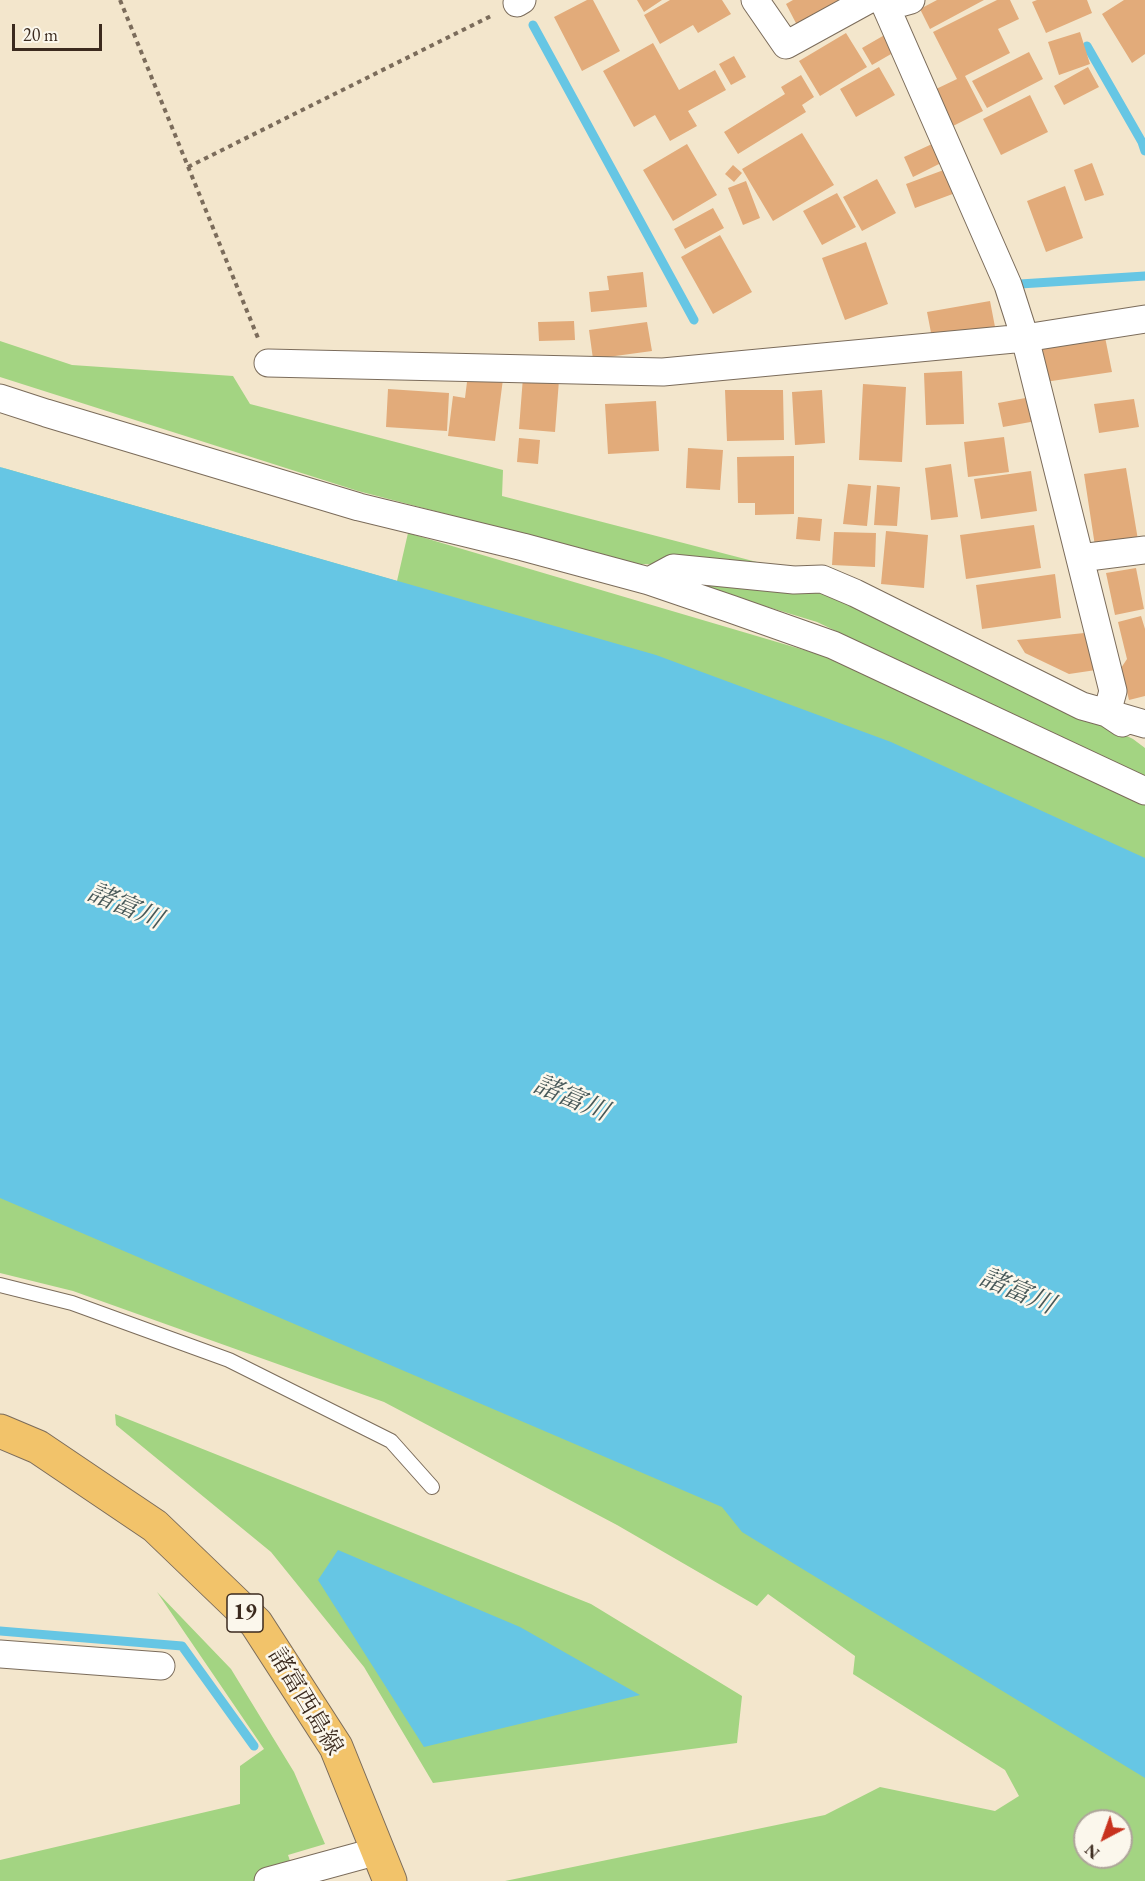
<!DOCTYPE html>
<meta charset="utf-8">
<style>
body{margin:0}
#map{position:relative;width:1145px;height:1881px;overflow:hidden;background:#f3e6cc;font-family:"EB Garamond",serif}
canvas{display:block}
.north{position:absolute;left:1073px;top:1809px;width:60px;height:60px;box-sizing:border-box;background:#fbf7ec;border:2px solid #aea59a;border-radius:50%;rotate:221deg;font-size:16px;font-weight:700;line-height:24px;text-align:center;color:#3b2a1e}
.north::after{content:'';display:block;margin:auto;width:21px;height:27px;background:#c8321e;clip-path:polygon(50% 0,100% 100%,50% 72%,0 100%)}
.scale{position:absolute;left:12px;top:24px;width:90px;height:27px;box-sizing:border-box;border:3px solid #3b2a1e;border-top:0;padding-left:8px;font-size:18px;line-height:21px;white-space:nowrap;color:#3b2a1e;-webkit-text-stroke:4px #fbf7ec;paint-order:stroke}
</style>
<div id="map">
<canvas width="1145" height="1881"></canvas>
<div class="north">N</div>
<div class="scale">20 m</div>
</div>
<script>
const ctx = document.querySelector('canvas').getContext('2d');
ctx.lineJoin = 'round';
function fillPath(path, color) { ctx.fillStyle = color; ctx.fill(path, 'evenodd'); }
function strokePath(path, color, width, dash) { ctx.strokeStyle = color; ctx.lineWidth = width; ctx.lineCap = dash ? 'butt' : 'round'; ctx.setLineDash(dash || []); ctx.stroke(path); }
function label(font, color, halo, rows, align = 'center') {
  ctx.font = font + ' "EB Garamond","Noto Serif JP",serif'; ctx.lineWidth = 5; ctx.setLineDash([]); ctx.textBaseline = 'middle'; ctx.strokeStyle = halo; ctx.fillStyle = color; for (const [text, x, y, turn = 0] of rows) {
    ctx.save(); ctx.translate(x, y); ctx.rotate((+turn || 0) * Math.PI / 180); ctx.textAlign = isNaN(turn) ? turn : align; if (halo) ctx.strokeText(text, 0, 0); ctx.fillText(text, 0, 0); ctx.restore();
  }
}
fillPath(new Path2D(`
 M0,341L72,365L233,376L250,404L503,470L502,496L780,568L638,564L358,491L0,377Z
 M0,467L397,581L408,533L821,655L1145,803V904Z
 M676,579L832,592L1133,739L1145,748V778L817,622Z
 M0,1179L694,1473L1145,1751V1881H505L825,1815L880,1787L995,1811L1019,1796L1005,1770L853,1674L855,1656L768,1594L757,1606L617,1525L384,1402L73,1291L0,1273ZM1085,1821H1121V1857H1085Z
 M115,1414L591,1604L742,1696L737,1743L433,1783L364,1667L271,1552L116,1425Z
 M157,1592L231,1669L294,1772L325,1844L288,1855L297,1881H0V1860L240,1804V1766L264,1749Z`), '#a3d482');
fillPath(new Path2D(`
 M0,467L656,655L891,742L1145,858V1778L742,1532L722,1507L0,1198Z
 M338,1550L520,1627L640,1695L424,1747L318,1580Z`), '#66c6e4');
strokePath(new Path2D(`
 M533,25L694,320
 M1087,46L1142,142L1145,151
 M1020,284L1145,276
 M0,1631L182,1646L254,1746`), '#66c6e4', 9);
fillPath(new Path2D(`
 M587,0H593L620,51L582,71L554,17Z
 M637,0H662L644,12Z
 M670,0H722L731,14L698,33L693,25L660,44L644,15Z
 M793,0H847L798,27L786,4Z
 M937,0H984L930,29L920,9Z
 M997,0H1010L1019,19L998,29L1010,53L965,76L983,111L953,126L934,90L957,79L933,32Z
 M1037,0H1087L1092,13L1046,33L1032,2Z
 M1124,0H1145V54L1132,63L1102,14Z
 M1080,32L1090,64L1059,75L1048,42Z
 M846,33L867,67L820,96L799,61Z
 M888,33L898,50L872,65L862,48Z
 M653,43L679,90L715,70L726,90L688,111L697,126L670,141L655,115L634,127L603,71Z
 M1029,52L1043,79L987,108L972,81Z
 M734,56L746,77L731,85L719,64Z
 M879,67L895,95L856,117L840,89Z
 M1088,67L1099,87L1064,105L1054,86Z
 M801,75L814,97L802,105L806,112L738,154L724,132L785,94L781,87Z
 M1030,95L1048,132L1001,155L983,119Z
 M802,133L834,185L773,221L742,169Z
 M687,144L717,195L673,221L643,170Z
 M932,144L941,163L913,177L904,157Z
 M1092,163L1104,195L1085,201L1074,170Z
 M733,165L742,173L734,182L725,174Z
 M949,168L958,192L915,208L906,184Z
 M877,179L896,213L862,231L843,197Z
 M746,181L760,218L743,225L728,188Z
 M1065,186L1083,238L1046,252L1027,201Z
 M837,193L856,227L822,245L803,211Z
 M713,208L724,228L685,249L674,229Z
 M720,235L752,292L713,314L681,257Z
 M866,242L888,304L845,320L822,258Z
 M643,272L647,307L591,312L589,292L609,290L607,276Z
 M990,301L996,332L933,343L927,312Z
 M574,321L575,340L539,341L538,322Z
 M647,322L652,351L593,359L589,330Z
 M1105,337L1112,372L1045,382L1040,346Z
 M962,371L964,424L926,425L924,373Z
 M468,374L503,379L495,441L448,436L453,396L465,398Z
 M523,377L559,380L555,432L519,429Z
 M863,384L906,387L902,462L859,460Z
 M388,389L449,393L447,431L386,427Z
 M725,390H783L784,440L727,441Z
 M822,390L825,443L795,445L792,392Z
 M1031,397L1036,421L1003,427L998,403Z
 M1134,399L1139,427L1099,433L1094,404Z
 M656,401L659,451L608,454L605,404Z
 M1004,437L1009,472L968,477L964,442Z
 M519,438L540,440L538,464L517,462Z
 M688,448L723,450L720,490L686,488Z
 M794,456V514L755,515V503H738L737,457Z
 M951,464L958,517L931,520L925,468Z
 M1126,468L1138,540L1095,546L1084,474Z
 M1031,471L1037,511L981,519L974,479Z
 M848,484L871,486L867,526L843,524Z
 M877,485L900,487L897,526L874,525Z
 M798,517L822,519L820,541L796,539Z
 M1034,525L1041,568L966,579L960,535Z
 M886,531L928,535L924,588L881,584Z
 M834,532L876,533L875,567L832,565Z
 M1136,568L1144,609L1115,615L1106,573Z
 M1055,574L1061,618L982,629L976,585Z
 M1141,616L1145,629V696L1129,700L1121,668L1127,659L1118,622Z
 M1094,632L1096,670L1069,674L1025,653L1017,640Z`), '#e2ab7a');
const service = new Path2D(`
 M0,1285L72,1303L229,1360L391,1441L432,1487`);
const minor = new Path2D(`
 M755,0L786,45L868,0
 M883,0L1008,285L1025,338L1113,691L1107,713L1145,724
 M517,3L522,0
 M886,7L911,0
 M268,363L663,372L1025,338L1145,319
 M0,398L46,413L359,507L523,547L649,581L731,609L833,645L1145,791
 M1080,558L1145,550
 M649,581L673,568L794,580L822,579L855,593L1082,706L1107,713L1122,723
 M0,1654L161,1666
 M268,1881L378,1851`);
const primary = new Path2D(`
 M0,1431L38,1447L155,1526L256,1623L336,1747L390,1881`);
strokePath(service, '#7b6c5b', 16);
strokePath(minor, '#7b6c5b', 29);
strokePath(primary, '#7b6c5b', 35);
strokePath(new Path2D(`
 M120,0L258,338
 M188,167L493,15`), '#7b6c5b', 4, [4.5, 4.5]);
strokePath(service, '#fff', 14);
strokePath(minor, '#fff', 27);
strokePath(primary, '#f2c36a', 33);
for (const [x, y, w] of [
 [245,1613,36]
]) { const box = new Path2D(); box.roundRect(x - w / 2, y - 19, w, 38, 4.5); ctx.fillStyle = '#fbf7ec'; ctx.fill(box); strokePath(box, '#3b2a1e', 1.5); }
label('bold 22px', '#3b2a1e', null, [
 ["19",245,1613]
]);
label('24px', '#3b2a1e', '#fbf7ec', [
 ["諸富西島線",305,1702,59]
]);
label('italic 26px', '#485959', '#fbf7ec', [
 ["諸富川",125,907,23],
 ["諸富川",571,1099,23],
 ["諸富川",1017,1292,23]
]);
</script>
